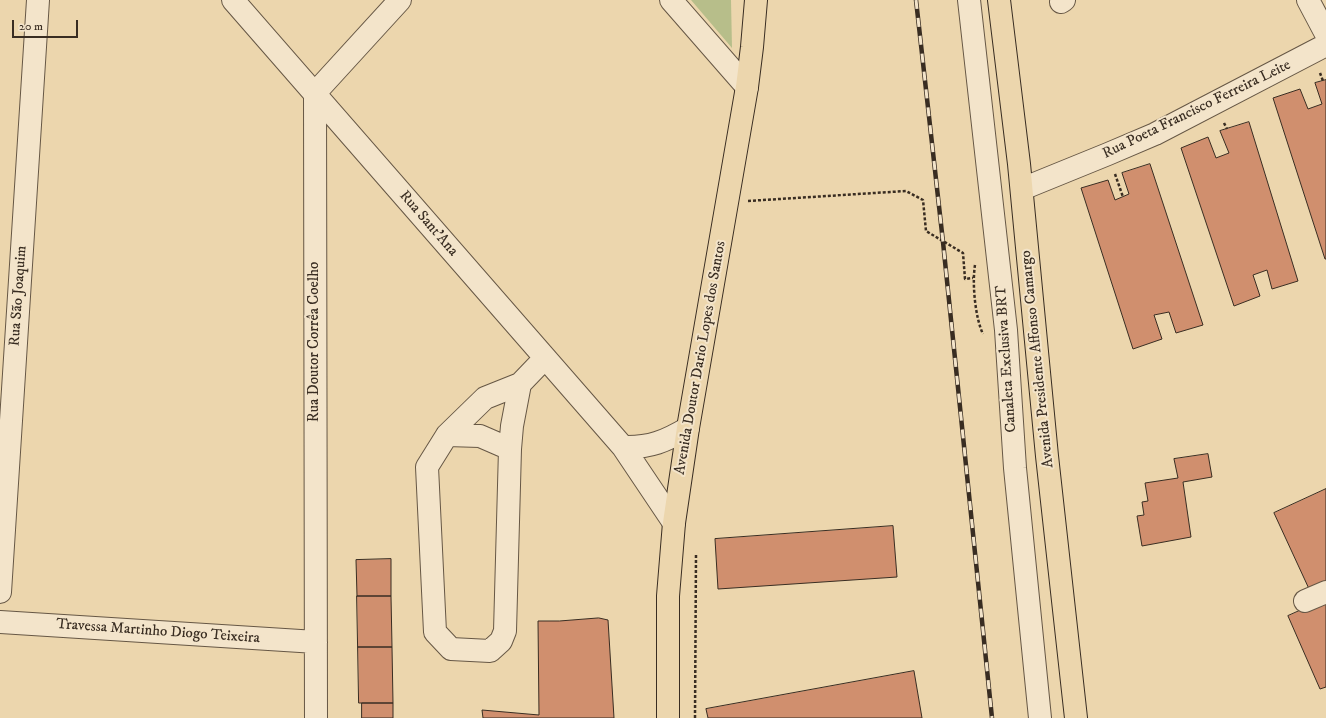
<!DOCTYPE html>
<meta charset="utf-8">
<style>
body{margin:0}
#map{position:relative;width:1326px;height:718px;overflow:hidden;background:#ecd6ad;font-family:"IM FELL DW Pica",serif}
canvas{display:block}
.scale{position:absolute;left:12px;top:20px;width:66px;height:18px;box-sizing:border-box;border:2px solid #392d22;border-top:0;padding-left:5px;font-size:12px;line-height:14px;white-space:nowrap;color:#392d22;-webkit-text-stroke:3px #f3e4ca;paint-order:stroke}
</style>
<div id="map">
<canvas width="1326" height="718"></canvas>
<div class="scale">20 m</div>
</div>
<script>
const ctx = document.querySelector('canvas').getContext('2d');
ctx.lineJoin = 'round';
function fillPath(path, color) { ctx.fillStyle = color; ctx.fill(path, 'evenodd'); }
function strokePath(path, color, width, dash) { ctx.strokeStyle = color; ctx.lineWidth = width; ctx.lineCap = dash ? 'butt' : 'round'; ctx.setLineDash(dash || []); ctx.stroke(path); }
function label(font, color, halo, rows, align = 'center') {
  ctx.font = font + ' "IM FELL DW Pica",serif'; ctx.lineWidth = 4; ctx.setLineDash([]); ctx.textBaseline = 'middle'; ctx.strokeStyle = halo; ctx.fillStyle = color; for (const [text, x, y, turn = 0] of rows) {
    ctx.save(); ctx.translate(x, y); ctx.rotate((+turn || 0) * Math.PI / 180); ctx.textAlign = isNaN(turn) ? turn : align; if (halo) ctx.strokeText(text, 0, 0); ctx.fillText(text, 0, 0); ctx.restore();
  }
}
fillPath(new Path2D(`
 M691,0H731L732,48Z`), '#b7be8a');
const building = new Path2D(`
 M1326,80V259H1325L1273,98L1300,89L1308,109L1322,104L1315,83Z
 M1249,122L1298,281L1272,289L1267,270L1253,275L1260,296L1234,306L1181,148L1208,137L1216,158L1229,153L1220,131Z
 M1150,164L1203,325L1176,333L1169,312L1154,315L1162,339L1133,349L1081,188L1108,180L1115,200L1129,194L1122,173Z
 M1208,454L1212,477L1183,482L1191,537L1142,546L1137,516L1144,515L1142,502L1148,501L1145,483L1178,478L1174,459Z
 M1326,489V584L1310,591L1274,513Z
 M893,526L897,577L718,589L715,539Z
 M391,559V596H357L356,560Z
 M357,596H391L392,647H358Z
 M1326,599V687L1320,689L1288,616Z
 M599,618L608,620L614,718H483L482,710L539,715L538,621H559Z
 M358,647H392L393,703H359Z
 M914,671L922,718H708L706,709Z
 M362,703H393V718H362Z`);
fillPath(building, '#d08f6e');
strokePath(building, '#392d22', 1);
const minor = new Path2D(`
 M233,0L623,447L674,523
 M671,0L747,87
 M969,0L1006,330L1015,468L1040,718
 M1308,0L1326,34
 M1061,2L1064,0
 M1022,189L1108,154L1155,134L1326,45
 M520,384L512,426L510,449L505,631L501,641L490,651L451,649L435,632L427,467L447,435L485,398L520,384L545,358
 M447,435L480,436L510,449
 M623,447C650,448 666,441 688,428
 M0,592L38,0
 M1305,601L1326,592
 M0,622L316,642
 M316,718L315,93L400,0`);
const major = new Path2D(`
 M999,0L1019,164L1047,456L1076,718
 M668,718V596L674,523L688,428L747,87L752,47L756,0`);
strokePath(minor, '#665745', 24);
strokePath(major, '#392d22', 24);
strokePath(new Path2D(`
 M1320,73L1323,81
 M1224,123L1227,129
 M1115,174L1123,197
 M748,201L906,191L923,200L926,231L963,253L965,279L973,278
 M975,265C972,283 975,317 983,334
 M695,718L696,555`), '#392d22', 2.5, [3, 2]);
strokePath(minor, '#f3e4ca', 22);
strokePath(major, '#ecd6ad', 22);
const rail = new Path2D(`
 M916,0L943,242L992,718`);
strokePath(rail, '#392d22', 4.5);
strokePath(rail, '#f3e4ca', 3, [9]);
label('15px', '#392d22', '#f3e4ca', [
 ["Rua Poeta Francisco Ferreira Leite",1197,110,-26],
 ["Rua Sant'Ana",428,224,49],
 ["Rua São Joaquim",19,296,-86],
 ["Rua Doutor Corrêa Coelho",315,342,-90],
 ["Avenida Doutor Dario Lopes dos Santos",701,358,-80],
 ["Canaleta Exclusiva BRT",1007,359,-94],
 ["Avenida Presidente Affonso Camargo",1038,359,-96],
 ["Travessa Martinho Diogo Teixeira",158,632,4]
]);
</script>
